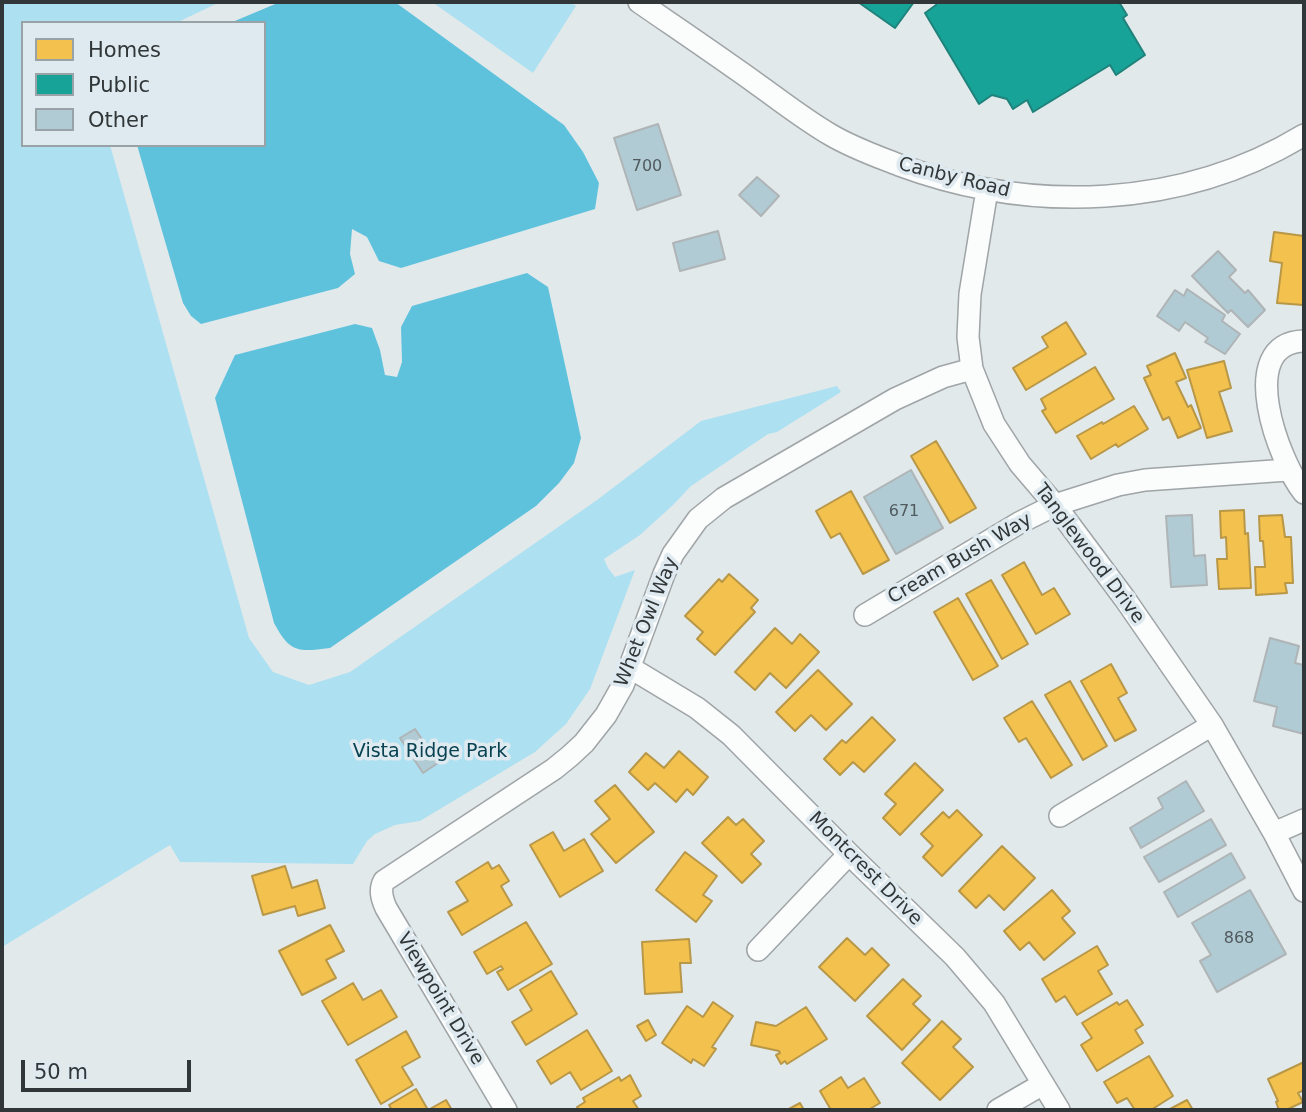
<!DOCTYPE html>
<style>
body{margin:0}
#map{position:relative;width:1306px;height:1112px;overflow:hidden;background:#e2e9eb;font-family:"DejaVu Sans",sans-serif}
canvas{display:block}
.frame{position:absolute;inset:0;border:4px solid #313638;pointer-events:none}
.legend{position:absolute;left:21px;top:21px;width:245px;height:126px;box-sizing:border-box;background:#deeaef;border:2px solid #99a2a6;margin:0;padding:9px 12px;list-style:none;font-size:21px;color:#313638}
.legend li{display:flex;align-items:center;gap:14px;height:35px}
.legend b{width:35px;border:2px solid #99a2a6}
.scale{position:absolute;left:21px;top:1060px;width:170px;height:32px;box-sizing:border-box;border:4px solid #313638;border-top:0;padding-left:9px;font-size:21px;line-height:24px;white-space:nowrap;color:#313638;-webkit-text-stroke:5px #deeaef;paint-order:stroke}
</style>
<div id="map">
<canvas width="1306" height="1112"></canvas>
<div class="frame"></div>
<ul class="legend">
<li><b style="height:19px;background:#f2c14e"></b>Homes</li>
<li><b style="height:19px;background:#17a398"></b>Public</li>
<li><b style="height:19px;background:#b0cbd3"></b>Other</li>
</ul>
<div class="scale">50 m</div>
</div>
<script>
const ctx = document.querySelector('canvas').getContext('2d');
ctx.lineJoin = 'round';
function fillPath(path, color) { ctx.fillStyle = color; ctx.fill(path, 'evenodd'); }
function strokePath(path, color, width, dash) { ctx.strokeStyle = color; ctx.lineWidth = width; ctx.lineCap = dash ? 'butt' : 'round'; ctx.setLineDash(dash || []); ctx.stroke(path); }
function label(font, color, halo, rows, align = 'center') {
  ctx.font = font + ' "DejaVu Sans",sans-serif'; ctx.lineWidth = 7; ctx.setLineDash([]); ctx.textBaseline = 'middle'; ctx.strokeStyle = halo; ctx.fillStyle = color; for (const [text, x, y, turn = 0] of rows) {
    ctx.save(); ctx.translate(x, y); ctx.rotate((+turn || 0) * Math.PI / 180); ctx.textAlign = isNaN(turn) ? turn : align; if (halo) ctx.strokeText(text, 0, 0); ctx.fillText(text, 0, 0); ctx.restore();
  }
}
fillPath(new Path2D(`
 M2,2H220L176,23H23V145H110L249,638L273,672L309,685L350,672L597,500L701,421L837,386L841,392L777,432L768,434L691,486L673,505L640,535L604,559L608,568L615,577L635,570L590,689L566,724L535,752L420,821L395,825L375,834L367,841L353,864L180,862L170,845L2,947Z
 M432,2H570L576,6L533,73Z`), '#ade0f1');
fillPath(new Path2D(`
 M280,2H395L564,125L583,152L599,183L595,209L401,268L379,261L367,237L352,229L350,254L355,274L338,288L201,324L191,316L183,303L137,145H264V23H230Z
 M527,273L548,287L581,438L574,463L559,483L536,506L330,648C298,652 290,653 274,623L215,398L235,355L355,324L372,328L380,350L385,375L397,377L402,362L401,327L412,306Z`), '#5fc2dd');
const homes = new Path2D(`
 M1274,232L1304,236V293L1303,305L1277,303L1282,263L1270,261Z
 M1066,322L1086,354L1026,390L1013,368L1048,347L1042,337Z
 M1175,353L1186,378L1176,382L1188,407L1191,405L1201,428L1178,438L1169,417L1163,420L1144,378L1151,375L1147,366Z
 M1224,361L1231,388L1219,392L1232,431L1207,438L1187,370Z
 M1095,367L1114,399L1056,433L1042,411L1046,409L1041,399Z
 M1134,406L1148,429L1118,447L1116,444L1091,459L1077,436L1102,422L1103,424Z
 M936,441L976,508L950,523L911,456Z
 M851,491L889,560L863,574L840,533L831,538L816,511Z
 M1244,510L1245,534L1248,533L1251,588L1219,589L1217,559H1227L1226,537L1221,538L1220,511Z
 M1282,515L1285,537H1291L1293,583H1285L1287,593L1256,595L1255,567H1265L1263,541H1260L1259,516Z
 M1024,562L1042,595L1054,588L1070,614L1036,634L1002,575Z
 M729,574L758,600L751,608L755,612L715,655L697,639L703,632L685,616L719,579L722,582Z
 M991,580L1028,644L1002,659L966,594Z
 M958,598L998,666L973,680L934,612Z
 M775,628L792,644L800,634L819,652L786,688L770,673L755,690L735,672Z
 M1111,664L1127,693L1118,698L1136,730L1115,741L1081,681Z
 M818,670L852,704L826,730L811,715L795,731L776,712Z
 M1070,681L1107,746L1083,760L1045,695Z
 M1032,701L1072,765L1051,778L1026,738L1019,742L1004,718Z
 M872,717L895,740L864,772L853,762L840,775L824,759L842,740L846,743Z
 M679,751L708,777L693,795L687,789L676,802L655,783L648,790L629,772L646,753L664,768Z
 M915,763L943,790L900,835L883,818L896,804L885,794Z
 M615,785L654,832L616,863L591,834L610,819L595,801Z
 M957,810L982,835L942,876L923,857L933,846L921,834L943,812L949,818Z
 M728,817L736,825L743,819L764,841L751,854L761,864L742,883L702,843Z
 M553,832L564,851L584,839L603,871L560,897L530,845Z
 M1002,846L1035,878L1004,910L989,895L976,908L959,891Z
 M685,852L717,876L703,895L712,901L696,922L656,890Z
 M488,862L492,869L499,865L509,881L501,886L512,905L462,935L448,912L468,901L456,882Z
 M285,866L292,888L317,880L325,908L298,916L295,906L263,915L252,876Z
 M1052,890L1070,911L1062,918L1075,933L1044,960L1029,942L1020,950L1004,931Z
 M526,922L552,964L508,990L497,972L503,969L501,966L487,974L474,952Z
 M330,925L344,951L326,960L336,978L302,995L279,951Z
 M847,938L865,955L872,948L889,965L855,1001L819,967Z
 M689,939L691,963H680L682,992L645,994L642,942Z
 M1097,946L1108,965L1098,971L1112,994L1077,1015L1065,996L1056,1002L1042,979Z
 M551,971L577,1014L526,1045L512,1022L532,1010L520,990Z
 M903,979L921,996L913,1004L930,1020L902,1050L867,1016Z
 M353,983L363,1000L381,990L397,1017L348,1045L322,1001Z
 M1127,1000L1143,1025L1135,1030L1143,1043L1097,1071L1081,1045L1092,1038L1082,1023L1117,1002L1119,1005Z
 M713,1002L733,1016L712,1047L716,1049L704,1066L693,1059L691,1063L662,1043L687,1006L703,1017Z
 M806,1007L827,1039L787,1064L785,1061L781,1064L776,1055L780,1053L779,1051L751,1045L756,1022L776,1026Z
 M648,1020L656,1035L646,1041L637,1026Z
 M942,1021L961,1039L953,1047L973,1067L940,1100L902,1063Z
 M587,1030L612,1071L581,1090L570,1072L551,1084L537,1061Z
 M406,1031L420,1057L402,1067L413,1085L381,1104L356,1060Z
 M1149,1056L1173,1096L1151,1110H1135L1127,1098L1117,1103L1104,1082Z
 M1304,1062V1090L1298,1093L1303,1102L1286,1110H1279L1276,1102L1278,1101L1268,1079Z
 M630,1075L641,1096L633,1101L639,1110H579L577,1107L585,1102L583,1098L619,1077L621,1081Z
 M841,1077L848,1088L864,1078L880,1103L868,1110H831L820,1091Z
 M416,1089L428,1110L446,1100L452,1110H392L389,1105Z
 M1187,1100L1193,1110H1168Z
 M800,1103L804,1110H787Z`);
fillPath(homes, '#f2c14e');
strokePath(homes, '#b89747', 2);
const public = new Path2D(`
 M858,2H914L895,28Z
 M937,2H1119L1127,15L1123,18L1145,55L1116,75L1110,65L1033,112L1027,100L1013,109L1007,99L992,95L979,104L925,13L936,5Z`);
fillPath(public, '#17a398');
strokePath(public, '#1f827b', 2);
const building = new Path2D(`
 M658,124L681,195L637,210L614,138Z
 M757,177L779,196L761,216L739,195Z
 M718,231L725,259L680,271L673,243Z
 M1218,251L1236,270L1229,277L1245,293L1248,290L1265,310L1248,327L1231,310L1228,313L1192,276Z
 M1187,289L1225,315L1222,321L1240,334L1225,354L1205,342L1208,338L1185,322L1179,331L1157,316L1175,290L1184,296Z
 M911,470L943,528L896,554L864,497Z
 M1192,515L1194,556L1205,555L1207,585L1171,587L1166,516Z
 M1270,638L1299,646L1295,663L1304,665V734L1273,726L1277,707L1254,701Z
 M415,729L438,763L423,773L400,738Z
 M1186,781L1204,811L1141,848L1130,828L1163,808L1158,798Z
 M1211,819L1226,845L1159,882L1144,857Z
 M1231,853L1245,878L1178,917L1164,892Z
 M1250,890L1286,954L1217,992L1200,961L1211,955L1192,923Z`);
fillPath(building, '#b0cbd3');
strokePath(building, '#afb4b6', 2);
const minor = new Path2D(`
 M639,2C678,29 718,56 757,84C781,101 805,120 831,135C853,148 876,156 899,165C1031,214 1182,209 1304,135
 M987,190L970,294L968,337L972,369L994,424L1020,464L1055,505L1125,599L1212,725L1274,833L1304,891
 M1304,341C1234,343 1279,462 1304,493
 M865,615L1019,523L1055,505L1118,485L1145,480L1288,470
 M629,667L697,708L731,735L849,854L955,957L994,1003L1059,1110
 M1060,816L1212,725
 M1274,833L1304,820
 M758,950L849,854
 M506,1110L386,908C382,899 379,890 384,881L554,769L570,756L584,743L606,715L623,685L664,574L673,554L698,519L724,498L895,399L943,377L972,369
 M998,1110L1043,1084`);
strokePath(minor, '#9fa4a6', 24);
strokePath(minor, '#fbfcfc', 21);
label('16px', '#515b5f', null, [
 ["700",647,167],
 ["671",904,512],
 ["868",1239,939]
]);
label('19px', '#313638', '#deeaef', [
 ["Canby Road",954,178,14],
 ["Tanglewood Drive",1089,554,53],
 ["Cream Bush Way",960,559,-30],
 ["Whet Owl Way",647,622,-68],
 ["Montcrest Drive",865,869,45],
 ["Viewpoint Drive",440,999,59]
]);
label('19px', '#084252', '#deeaef', [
 ["Vista Ridge Park",430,752]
]);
</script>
